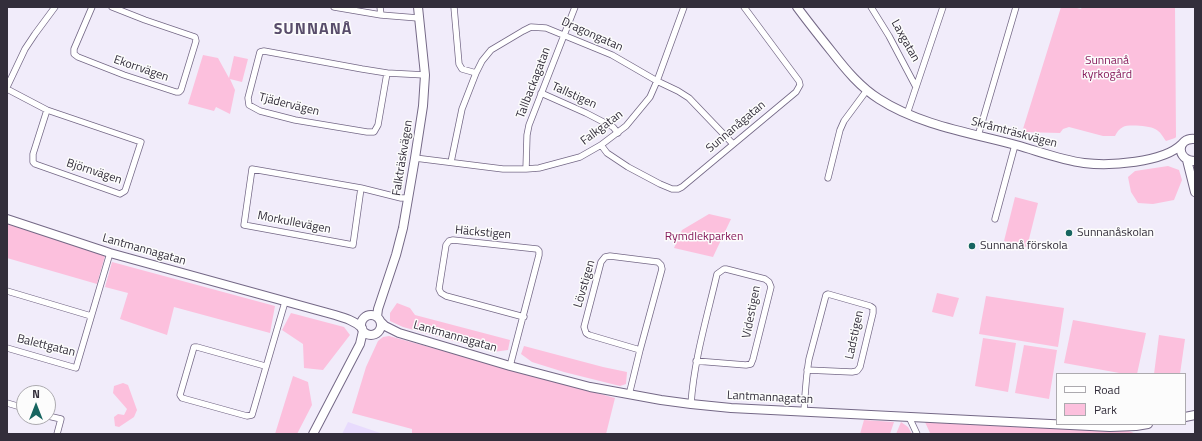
<!DOCTYPE html>
<meta charset="utf-8">
<style>
body{margin:0}
#map{position:relative;width:1202px;height:441px;overflow:hidden;background:#f1ecfa;font-family:"Titillium Web",sans-serif}
canvas{display:block}
.frame{position:absolute;inset:0;border:8px solid #332e3b;pointer-events:none}
.legend{position:absolute;left:1056px;top:373px;width:130px;height:52px;box-sizing:border-box;background:#fcfcfc;border:1px solid #acaaaf;margin:0;padding:5px 7px;list-style:none;font-size:12px;color:#332e3b}
.legend li{display:flex;align-items:center;gap:8px;height:20px}
.legend b{width:20px;border:1px solid #acaaaf}
.north{position:absolute;left:16px;top:385px;width:40px;height:40px;box-sizing:border-box;background:#fcfcfc;border:1px solid #acaaaf;border-radius:50%;rotate:0deg;font-size:11px;font-weight:700;line-height:16px;text-align:center;color:#332e3b}
.north::after{content:'';display:block;margin:auto;width:14px;height:18px;background:#176560;clip-path:polygon(50% 0,100% 100%,50% 72%,0 100%)}
</style>
<div id="map">
<canvas width="1202" height="441"></canvas>
<div class="frame"></div>
<ul class="legend">
<li><b style="height:5px;background:#fff"></b>Road</li>
<li><b style="height:11px;background:#fcc0dd"></b>Park</li>
</ul>
<div class="north">N</div>
</div>
<script>
const ctx = document.querySelector('canvas').getContext('2d');
ctx.lineJoin = 'round';
function fillPath(path, color) { ctx.fillStyle = color; ctx.fill(path, 'evenodd'); }
function strokePath(path, color, width, dash) { ctx.strokeStyle = color; ctx.lineWidth = width; ctx.lineCap = dash ? 'butt' : 'round'; ctx.setLineDash(dash || []); ctx.stroke(path); }
function label(font, color, halo, rows, align = 'center') {
  ctx.font = font + ' "Titillium Web",sans-serif'; ctx.lineWidth = 3; ctx.setLineDash([]); ctx.textBaseline = 'middle'; ctx.strokeStyle = halo; ctx.fillStyle = color; for (const [text, x, y, turn = 0] of rows) {
    ctx.save(); ctx.translate(x, y); ctx.rotate((+turn || 0) * Math.PI / 180); ctx.textAlign = isNaN(turn) ? turn : align; if (halo) ctx.strokeText(text, 0, 0); ctx.fillText(text, 0, 0); ctx.restore();
  }
}
fillPath(new Path2D(`
 M348,422L383,434H342Z`), '#e8dbfd');
fillPath(new Path2D(`
 M1061,7H1073L1081,9L1082,7H1175L1176,137L1175,138L1166,141C1163,137 1160,131 1155,129C1150,126 1128,124 1123,127C1119,129 1117,132 1115,136H1103L1069,127L1063,129L1060,133L1022,132Z
 M203,55L218,58L229,78L234,56L248,59L242,82L230,79L235,90L230,114L216,107L214,111L188,104Z
 M1168,166L1179,170L1182,180L1174,200L1153,204L1138,203L1131,192L1128,177L1135,171Z
 M1015,197L1038,203L1027,247L1004,241Z
 M709,214L731,219L713,257L674,248L682,230Z
 M7,222L105,256L97,284L7,258Z
 M112,262L275,306L270,333L174,307L167,335L120,319L128,293L105,287Z
 M937,293L959,298L953,317L932,312Z
 M986,296L1064,308L1058,347L979,334Z
 M397,303L410,308L415,315L510,340L508,350L493,352L403,327L390,321V313Z
 M291,313L344,327L350,335L323,370L304,368L303,344L282,330Z
 M1073,320L1146,333L1137,374H1125L1064,363Z
 M1159,335L1185,339L1180,374H1154Z
 M389,336L615,398L606,434H412V429L352,413L366,367L378,341L383,337Z
 M983,338L1016,343L1008,392L975,386Z
 M1024,345L1057,350L1049,399L1015,393Z
 M524,346L603,367L627,372L626,384L620,386L564,372L532,362L521,354Z
 M293,376L308,382L312,405L297,434H275Z
 M123,383L128,385L137,410L134,417L119,427L115,426L114,417L118,414L124,415L127,409L113,393L114,386Z
 M864,420L894,422L890,434H860Z
 M931,421L1129,431L1136,434H932L930,433L925,422Z
 M901,422L908,427L912,434H896Z`), '#fcc0dd');
const street = new Path2D(`
 M92,7L74,49V54L78,57L124,75L176,92H179L181,90L196,41L195,37L145,20L112,7
 M334,7L381,15L418,18
 M380,7L381,15
 M454,7L459,64L462,69L476,73
 M871,7L889,36L916,87
 M387,73L378,125L374,132H367L295,120L260,111L249,105L248,98L260,52L264,51L362,69L387,73L425,75
 M7,87L25,49L35,34L55,7
 M7,89L47,110L141,142L125,191L120,194L35,164L33,162V154L47,110
 M541,93L586,113L613,127L618,133
 M907,114L943,7
 M978,136L1016,7
 M601,145L607,153L628,167L660,184L672,189H678L682,187L796,92L800,85L799,81L744,7
 M415,158L503,169H526L539,168L580,157L601,145L626,126L650,97L657,81L684,7
 M451,162L462,109L476,73L482,61L491,50L523,31L531,27L546,28L612,55L657,81L678,91L689,98L733,144
 M526,169L527,135L529,125L575,7
 M828,178L840,130L844,121L867,90
 M361,188L353,245L244,225L252,169L361,188L401,198H409
 M995,219L1015,145
 M7,291L91,316
 M7,348L76,368L110,253
 M265,366L197,347H194L180,395L182,398L247,416L252,415L285,302
 M510,366L539,255V251L537,249L453,240L449,241L446,245L439,289L441,293L446,296L524,317
 M629,395L640,350L662,269L661,265L658,262L610,256L605,257L601,262L584,327L586,333L589,335L640,350
 M7,403L24,408
 M691,404C694,360 707,317 717,274L724,269H726L765,279L769,282L771,287L753,359L751,364L746,365L696,361
 M804,412C805,394 806,377 809,359L826,295L828,294L870,306L873,308V313L860,367L857,371L852,372L807,370
 M48,416L61,419L57,434
 M909,417L917,434`);
const secondary = new Path2D(`
 M797,7C808,22 820,37 832,52C846,70 860,87 879,99C919,125 971,133 1016,145C1038,151 1061,160 1084,163C1109,166 1163,163 1182,144
 M1195,139C1176,137 1176,161 1195,161
 M1187,160L1195,192
 M7,219L110,253L335,315C345,318 355,321 362,328
 M361 325a10 10 0 1 1 20 0a10 10 0 1 1-20 0Z
 M377,317L378,309L396,255L403,228L415,158L423,106L425,75L418,7
 M381,322L385,326L399,333L510,366L590,387L661,400L691,404L731,408L1110,427L1136,426L1148,424
 M1185,417L1195,415
 M313,434L360,344L363,331`);
strokePath(street, '#746886', 7);
strokePath(secondary, '#746886', 10);
strokePath(street, '#fff', 5.5);
strokePath(secondary, '#fff', 8);
for (const [x, y, r, color] of [
 [1069,233,4,"#176560"],
 [972,246,4,"#176560"]
]) { const dot = new Path2D(); dot.arc(x, y, r, 0, 2 * Math.PI); ctx.fillStyle = color; ctx.fill(dot); strokePath(dot, '#fcfcfc', 1.5); }
label('12px', '#332e3b', '#fcfcfc', [
 ["Dragongatan",592,35,24],
 ["Laxgatan",905,41,61],
 ["Ekorrvägen",141,69,19],
 ["Tallbackagatan",534,83,-69],
 ["Tallstigen",574,96,24],
 ["Tjädervägen",289,105,14],
 ["Sunnanågatan",736,127,-40],
 ["Falkgatan",602,128,-37],
 ["Skråmträskvägen",1014,133,15],
 ["Falkträskvägen",403,158,-81],
 ["Björnvägen",94,172,18],
 ["Morkullevägen",294,223,11],
 ["Häckstigen",483,233,5],
 ["Lantmannagatan",144,250,16],
 ["Lövstigen",585,284,-74],
 ["Videstigen",752,312,-79],
 ["Ladstigen",855,335,-78],
 ["Lantmannagatan",455,337,16],
 ["Balettgatan",46,346,14],
 ["Lantmannagatan",770,398,3]
]);
label('12px', '#881d5d', '#fcfcfc', [
 ["Sunnanå",1107,61],
 ["kyrkogård",1107,75],
 ["Rymdlekparken",704,237]
]);
label('12px', '#332e3b', '#fcfcfc', [
 ["Sunnanåskolan",1077,233],
 ["Sunnanå förskola",980,246]
], 'left');
ctx.letterSpacing = '1px';
label('bold 16px', '#594d6b', '#fcfcfc', [
 ["SUNNANÅ",313,30]
]);
ctx.letterSpacing = '0px';
</script>
